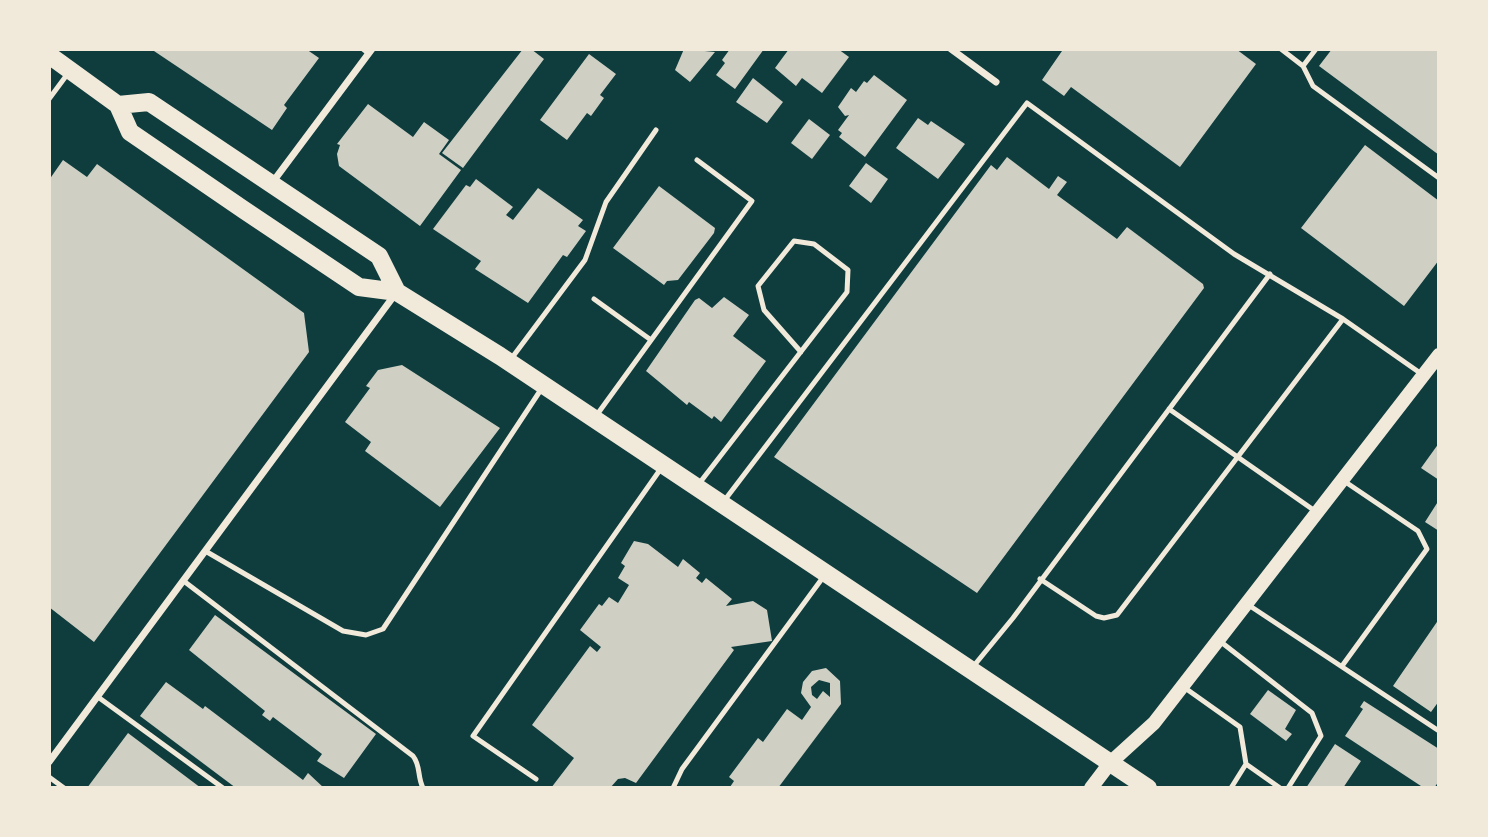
<!DOCTYPE html>
<style>
body{margin:0}
#map{position:relative;width:1488px;height:837px;overflow:hidden;background:#0f3d3e;font-family:Raleway,sans-serif}
canvas{display:block}
.frame{position:absolute;inset:0;border:51px solid #f1e9da;pointer-events:none}
</style>
<div id="map">
<canvas width="1488" height="837"></canvas>
<div class="frame"></div>
</div>
<script>
const ctx = document.querySelector('canvas').getContext('2d');
ctx.lineJoin = 'round';
function fillPath(path, color) { ctx.fillStyle = color; ctx.fill(path, 'evenodd'); }
function strokePath(path, color, width, dash) { ctx.strokeStyle = color; ctx.lineWidth = width; ctx.lineCap = dash ? 'butt' : 'round'; ctx.setLineDash(dash || []); ctx.stroke(path); }
fillPath(new Path2D(`
 M151,49H306L319,58L284,105L287,108L272,130Z
 M523,49H531L544,59L463,168L442,153Z
 M684,49L715,52L690,82L675,70Z
 M730,49H764L735,89L716,75L725,63L722,60Z
 M789,49H838L849,57L822,93L802,78L796,86L775,68Z
 M1059,49H1236L1256,64L1180,167L1071,87L1064,96L1042,80L1062,51Z
 M1332,49H1439V155L1319,66Z
 M589,54L616,74L600,95L604,98L591,116L587,113L567,140L540,120Z
 M874,75L907,100L865,157L839,137L842,133L838,130L849,115L845,116L838,107L851,88L856,92L864,81L867,83Z
 M753,78L783,102L767,123L736,102Z
 M368,104L413,137L424,122L449,140L439,154L461,170L420,226L339,166L337,154L340,145L337,144Z
 M918,118L928,125L931,121L965,144L938,179L896,148Z
 M809,119L830,135L812,159L791,143Z
 M1365,145L1439,201V260L1404,306L1301,228Z
 M1007,157L1049,189L1058,176L1067,182L1057,195L1117,239L1127,227L1203,284L1204,288L977,593L774,457L991,165L997,170Z
 M63,160L87,177L97,164L304,313L309,352L94,642L49,607V180Z
 M866,163L888,179L871,203L849,186Z
 M476,179L513,207L506,215L513,220L538,188L583,220L578,226L586,231L567,257L563,255L528,303L475,269L481,261L433,229L466,185L470,187Z
 M659,186L715,228L714,233L678,280L667,281L664,285L613,248Z
 M724,297L749,315L733,336L766,361L721,422L714,416L712,419L689,402L687,405L646,371L695,300L699,298L712,308Z
 M402,365L500,428L440,507L365,451L371,442L345,422L370,388L366,386L378,370Z
 M1439,443V480L1421,468Z
 M1439,500V531L1425,522Z
 M634,541L648,544L678,567L683,559L700,573L696,578L702,583L706,578L732,599L726,606L753,601L767,610L772,641L731,647L734,650L636,783L625,778L618,779L610,788H551L574,758L532,725L590,646L597,652L601,647L580,630L599,604L602,606L609,597L618,603L629,585L618,578L625,566L621,563Z
 M215,615L376,734L344,778L317,761L322,754L273,717L270,721L262,715L265,711L189,650Z
 M1439,619V701L1431,712L1393,686Z
 M826,668L840,681L841,704L778,788L730,787L734,781L729,777L758,738L763,742L787,709L802,720L811,707L801,693L803,682L812,671ZM819,680L830,683V697L823,691L817,699L812,695L811,687Z
 M166,682L203,709L205,706L303,780L308,773L324,788H236L140,716Z
 M1268,690L1296,710L1285,729L1292,734L1286,741L1250,714Z
 M1364,701L1439,749V781L1434,788H1424L1345,736L1363,709L1360,707Z
 M128,733L201,788H87Z
 M1335,744L1361,761L1343,788H1306Z`), '#cfcfc3');
strokePath(new Path2D(`
 M363,49L368,53
 M1281,49L1303,66L1313,86L1439,178
 M1303,66L1316,49
 M49,99L69,72
 M594,299L651,340
 M511,359L585,260L606,202L656,130
 M1169,409L1315,511
 M596,416L752,201L697,160
 M698,485L847,292L848,270L814,244L794,241L758,286L764,310L801,352
 M724,501L1027,103L1234,254L1343,319L1423,375
 M207,552L343,631L366,635L383,629L542,388
 M1040,579L1096,616L1104,618L1117,615L1343,319
 M185,582L413,756C421,766 417,776 423,788
 M1247,604L1439,731
 M1221,642L1312,713L1321,736L1288,788
 M1342,666L1427,549L1418,531L1344,481
 M972,668L1013,618L1270,274
 M1185,688L1240,727L1246,764L1231,788
 M98,697L223,788
 M1246,764L1280,788
 M49,777L64,788
 M536,779L473,736L662,467
 M673,788L682,769L824,576`), '#f1e9da', 5);
strokePath(new Path2D(`
 M951,49L996,82
 M272,183L372,49
 M49,762L396,293`), '#f1e9da', 7);
strokePath(new Path2D(`
 M1091,788L1110,763L1154,723L1439,355`), '#f1e9da', 14);
strokePath(new Path2D(`
 M49,55L118,105L130,132L244,210L359,287L397,292L500,356L1148,788
 M118,105L149,102L379,256L397,292`), '#f1e9da', 18);
</script>
